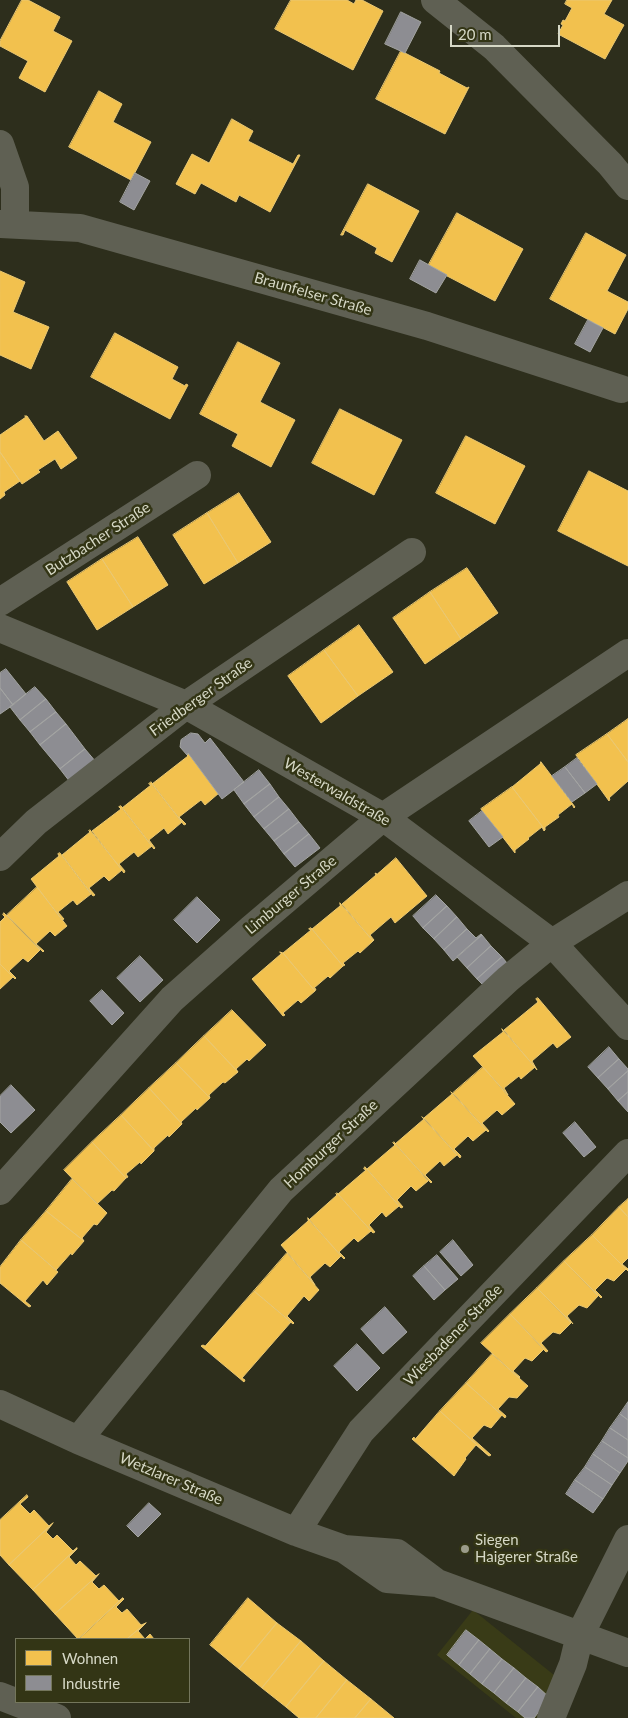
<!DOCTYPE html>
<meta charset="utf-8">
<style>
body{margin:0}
#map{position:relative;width:628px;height:1718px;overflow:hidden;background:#2d2e1c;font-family:Lato,sans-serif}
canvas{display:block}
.legend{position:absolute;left:15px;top:1638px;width:175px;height:65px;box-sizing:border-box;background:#333515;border:1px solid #74765c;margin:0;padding:6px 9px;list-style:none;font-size:15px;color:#d6d8c6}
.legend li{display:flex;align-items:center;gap:10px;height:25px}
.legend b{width:25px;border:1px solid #74765c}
.scale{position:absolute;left:450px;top:25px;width:110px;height:22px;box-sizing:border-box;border:2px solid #d6d8c6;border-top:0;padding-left:6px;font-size:15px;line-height:18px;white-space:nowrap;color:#d6d8c6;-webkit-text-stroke:4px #333515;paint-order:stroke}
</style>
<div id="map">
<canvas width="628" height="1718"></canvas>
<ul class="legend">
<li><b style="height:14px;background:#f2c14e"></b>Wohnen</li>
<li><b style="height:14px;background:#8d8d92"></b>Industrie</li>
</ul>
<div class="scale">20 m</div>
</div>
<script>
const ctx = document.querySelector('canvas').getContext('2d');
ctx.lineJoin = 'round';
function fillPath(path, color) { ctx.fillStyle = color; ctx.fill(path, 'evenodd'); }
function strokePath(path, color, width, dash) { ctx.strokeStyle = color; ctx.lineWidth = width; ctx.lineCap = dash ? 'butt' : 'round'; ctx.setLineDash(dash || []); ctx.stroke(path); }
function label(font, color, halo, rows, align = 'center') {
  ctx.font = font + ' Lato,sans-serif'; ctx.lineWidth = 5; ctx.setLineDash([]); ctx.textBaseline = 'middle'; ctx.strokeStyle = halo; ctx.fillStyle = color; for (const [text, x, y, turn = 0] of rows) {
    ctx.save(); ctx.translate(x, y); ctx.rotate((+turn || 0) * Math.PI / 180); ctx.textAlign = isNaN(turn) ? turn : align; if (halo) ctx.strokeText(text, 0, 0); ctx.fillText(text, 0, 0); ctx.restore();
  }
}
fillPath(new Path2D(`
 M473,1610L564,1683L536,1718H516L437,1655Z`), '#393b17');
const homes = new Path2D(`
 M22,0H28L60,17L53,31L72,41L45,92L19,78L28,61L0,46V41Z
 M291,0H347L354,4L356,0H362L383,11L353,70L275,29Z
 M567,0H612L604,14L624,25L605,59L558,34L563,25L561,24L563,20L565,21L572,8L565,4Z
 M401,51L440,71L439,73L467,88L469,87L445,134L376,99Z
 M99,91L122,104L113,122L151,142L131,180L69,147Z
 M232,119L253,131L248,141L293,164L298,155H300L270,212L239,195L236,202L201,183L195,194L176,184L192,154L209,163Z
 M368,184L419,211L392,262L375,253L377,248L345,230L343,235H341Z
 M457,213L523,249L495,301L428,266Z
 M586,233L626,255L607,291L628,302V309L615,334L550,299Z
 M0,271L25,282L13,312L49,327L31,369L0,355Z
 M115,333L178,367L172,379L185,386L186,384L188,385L170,419L91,377Z
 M238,342L280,363L260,402L295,420L271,467L232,446L238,434L200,414Z
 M340,409L402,440L374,495L312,463Z
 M25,416H27L44,441L58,431L77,458L61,469L55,459L38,470L40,472L22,484L0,452V435L26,417Z
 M466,436L525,466L495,524L436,493Z
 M0,452L20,481L4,492L5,495L0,499Z
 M589,471L628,491V566L558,531Z
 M239,493L271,542L238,563L207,513Z
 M207,513L238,563L204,584L173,535Z
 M138,537L168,585L133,607L102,559Z
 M102,559L133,607L97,630L67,582Z
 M467,568L498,613L461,639L430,592Z
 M430,592L461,639L425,664L393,618Z
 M359,625L393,672L358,696L324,650Z
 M324,650L358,696L321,723L288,676Z
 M628,719V762L607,734Z
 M607,734L628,762V781L609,798L610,799L609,801L576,755Z
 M188,753L219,793L205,805L201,800L179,817L186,824L184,825L152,784L188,756L187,755Z
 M541,762L575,807L574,808L572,804L558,815L559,817L545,827V830L512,787L540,764Z
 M151,782L182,822L168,834L164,828L149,840L155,848L154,849L122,808L151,785L149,784Z
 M512,787L545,830L544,831L542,827L528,838L529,839L515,850V853L481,809Z
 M121,806L152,846L138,857L134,852L119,864L125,871L124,873L92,831L121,809L119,807Z
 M90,830L122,870L109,881L104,876L89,888L95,895L93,896L62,855L90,832L89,831Z
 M60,853L91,894L77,905L73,900L58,912L64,919L62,920L31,879L59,856L58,854Z
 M396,858L427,896L395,923L391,917L370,935L374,940L373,941L342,904L376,875L375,873L377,874Z
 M37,887L67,926L55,936L50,931L36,944L44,951L43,952L7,915Z
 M340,903L373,941L360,953L358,951L343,963L345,965L343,966L312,929L340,906Z
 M4,913L40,950L28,962L23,958L9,971L16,978L15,979L0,964V922L5,917L3,915Z
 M311,928L343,966L330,978L328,976L314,988L316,989L315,991L283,953L311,930L309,929Z
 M280,952L283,953L315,991L301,1003L298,1000L283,1013L285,1015L283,1016L252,979L281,954Z
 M0,964L13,977L0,989Z
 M538,998L571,1037L557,1048L553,1043L532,1061L537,1070L504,1030L538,1002L536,999Z
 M232,1010L266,1045L249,1061L247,1059L236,1069L238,1072L204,1036Z
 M502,1029L535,1067L521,1079L519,1076L504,1088L508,1095L473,1056L503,1032Z
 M204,1036L238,1072L225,1083L223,1082L209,1095L210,1098L176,1063Z
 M176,1063L210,1098L197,1110L196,1108L181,1122L182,1124L149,1088Z
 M483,1067L515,1104L502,1115L497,1110L482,1123L489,1131L488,1132L453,1093Z
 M149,1088L182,1124L169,1137L168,1135L154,1148V1151L121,1115Z
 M451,1092L486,1130L473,1141L468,1136L454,1149L461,1156L460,1158L424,1118L452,1094Z
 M121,1115L154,1151L141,1164L140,1162L126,1174L128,1177L126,1178L92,1142Z
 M422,1117L457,1155L444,1166L440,1161L425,1175L432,1182L431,1183L395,1144L424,1119Z
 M92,1142L126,1178L114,1191L112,1190L97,1204L64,1170Z
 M394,1142L428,1181L416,1191L411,1186L397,1200L403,1207L401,1208L367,1169L395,1145L393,1143Z
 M365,1167L399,1206L386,1217L382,1212L369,1225L375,1232L373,1233L338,1194L366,1170L364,1169Z
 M72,1179L107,1213L97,1225L94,1224L82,1238L84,1241L46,1211Z
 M337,1193L371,1231L358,1242L354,1238L339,1252L345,1258L344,1259L309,1220L337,1195L336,1194Z
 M628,1199V1217L619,1207Z
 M619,1207L628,1217V1258L622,1264L628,1269V1271L592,1235Z
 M46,1211L84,1241L72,1255L71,1253L56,1270L21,1240Z
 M308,1218L341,1256L330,1267L325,1263L310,1277L315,1285L281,1245L308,1221Z
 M592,1235L626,1269L614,1281L607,1278L595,1290L602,1297L601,1298L564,1261Z
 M21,1240L58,1272L47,1285L43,1280L25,1301L31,1306L29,1307L0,1283V1267Z
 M287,1253L319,1290L309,1301L304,1296L287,1316L294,1323L293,1324L254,1291Z
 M564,1261L598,1296L587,1308L579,1305L567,1316L573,1324L537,1288Z
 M537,1288L571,1323L560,1334L553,1332L541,1343L548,1351L546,1352L510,1314Z
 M254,1291L291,1322L242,1378L245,1380L244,1382L201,1346L203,1345L205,1346Z
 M510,1314L544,1349L532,1361L525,1358L513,1371L520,1377L519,1378L481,1343Z
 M492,1354L528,1386L517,1398L509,1397L498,1409L506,1416L505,1418L466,1383Z
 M466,1383L502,1415L491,1428L484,1425L472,1438L491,1455L489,1456L440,1411Z
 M440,1411L489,1456L476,1445L465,1458L466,1459L454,1476L412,1439L414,1437L415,1439Z
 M27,1495L28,1497L20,1504L30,1514L34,1510L49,1526L53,1523L9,1565L0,1555V1520Z
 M53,1523L46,1532L53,1539L57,1535L73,1551L77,1548L33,1590L9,1565Z
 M77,1548V1549L69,1557L76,1565L80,1561L96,1576L99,1574L55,1614L33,1590Z
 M99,1574L92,1582L99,1589L104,1585L119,1601L123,1598L78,1639L55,1614Z
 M123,1598L124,1599L116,1607L122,1613L127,1609L141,1625L146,1623L127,1639H79Z
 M248,1598L277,1623L239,1669L210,1645Z
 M146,1623L138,1631L145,1639L150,1634L154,1639H127Z
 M277,1623L301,1641L262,1688L239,1669Z
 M301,1641L324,1661L286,1707L262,1688Z
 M324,1661L347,1680L316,1718H299L286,1707Z
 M347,1680L371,1699L355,1718H316Z
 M371,1699L394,1718H355Z`);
fillPath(homes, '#f2c14e');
strokePath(homes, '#eac872', 1);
const industry = new Path2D(`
 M401,12L421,22L405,53L385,44Z
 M135,173L150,181L134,210L120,202Z
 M420,260L447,275L436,293L410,279Z
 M588,320L603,328L590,352L575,344Z
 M6,669L26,694L13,705L0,688V673Z
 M35,687L46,699L20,720L10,707Z
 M0,688L13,705L0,714Z
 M46,699L56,712L30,732L20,720Z
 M56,712L66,724L40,745L30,732Z
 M66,724L85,749L60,769L40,745Z
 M191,733L198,734L205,743L210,738L244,782L222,799L188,753L187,755L180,747L181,740Z
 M85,749L96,762L70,782L60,769Z
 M577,758L597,784L585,793L565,767Z
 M565,767L585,793L572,802L552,776Z
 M259,770L270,784L244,804L234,790Z
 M270,784L279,797L254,817L244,804Z
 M279,797L289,809L264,829L254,817Z
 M289,809L299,822L274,841L264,829Z
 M482,811L503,837L489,847L469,821Z
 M299,822L309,834L284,854L274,841Z
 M309,834L320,848L295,867L284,854Z
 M436,895L447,906L423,928L413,916Z
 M197,897L220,920L197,943L174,920Z
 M447,906L457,917L434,939L423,928Z
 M457,917L467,929L444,950L434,939Z
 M467,929L476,938L481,934L482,935L453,961L444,950Z
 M482,935L491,946L467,968L457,957Z
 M491,946L502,957L477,979L467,968Z
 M140,956L163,980L140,1002L117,978Z
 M502,957L512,969L488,990L477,979Z
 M102,990L124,1013L112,1025L90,1001Z
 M609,1047L619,1059L598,1078L588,1067Z
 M619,1059L628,1069V1071L608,1089L598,1078Z
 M628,1071V1092L618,1101L608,1089Z
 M11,1085L35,1110L11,1133L0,1122V1096Z
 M628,1092V1112L618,1101Z
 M575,1122L596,1147L584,1157L563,1133Z
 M453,1240L473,1265L461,1276L440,1252Z
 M437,1255L458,1279L445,1290L424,1266Z
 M424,1266L445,1290L434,1300L413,1276Z
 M385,1307L407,1332L383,1354L361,1329Z
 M357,1344L380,1368L357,1391L334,1366Z
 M628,1402V1420L620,1414Z
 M620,1414L628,1420V1440L610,1428Z
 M610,1428L628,1440V1458L602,1441Z
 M602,1441L628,1458V1461L620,1473L593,1454Z
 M593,1454L620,1473L612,1485L585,1467Z
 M585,1467L612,1485L603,1499L575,1480Z
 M575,1480L603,1499L593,1513L566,1494Z
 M149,1503L161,1514L138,1537L127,1526Z
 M466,1630L479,1640L459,1665L447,1655Z
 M479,1640L490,1649L470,1674L459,1665Z
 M490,1649L502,1659L482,1684L470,1674Z
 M502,1659L514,1668L494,1693L482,1684Z
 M514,1668L526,1678L506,1703L494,1693Z
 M526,1678L538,1687L518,1712L506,1703Z
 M538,1687L550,1698L534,1718H525L518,1712Z`);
fillPath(industry, '#8d8d92');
strokePath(industry, '#a3a4a2', 1);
strokePath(new Path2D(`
 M435,0L494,47L610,164L628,186
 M0,144L15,187V224
 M0,224L80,228L427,326L621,389
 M0,602L197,475
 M0,628L186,705L383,817L552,943L628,1026
 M0,857L36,822L186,705L412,552
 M0,1191L172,999L251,929L383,817L628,653
 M0,1404L78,1440L296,1532L344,1549L397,1553L437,1583
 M78,1440L281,1190L508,979L552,943L628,895
 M296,1532L361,1431L628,1153
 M344,1549L387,1579L437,1583L628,1653
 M0,1696L57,1718
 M551,1718L573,1664L580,1635L628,1539`), '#5f6053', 28);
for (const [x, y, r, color] of [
 [465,1549,5,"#9b9c8a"]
]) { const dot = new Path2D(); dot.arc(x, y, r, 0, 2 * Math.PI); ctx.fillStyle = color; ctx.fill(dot); strokePath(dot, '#333515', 2); }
label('15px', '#d6d8c6', '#333515', [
 ["Braunfelser Straße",313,294,16],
 ["Butzbacher Straße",98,539,-33],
 ["Friedberger Straße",201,697,-36],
 ["Westerwaldstraße",337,792,30],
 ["Limburger Straße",291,895,-40],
 ["Homburger Straße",331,1144,-43],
 ["Wiesbadener Straße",453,1335,-46],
 ["Wetzlarer Straße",171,1479,23]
]);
label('15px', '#d6d8c6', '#333515', [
 ["Siegen",475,1540],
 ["Haigerer Straße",475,1557]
], 'left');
</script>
